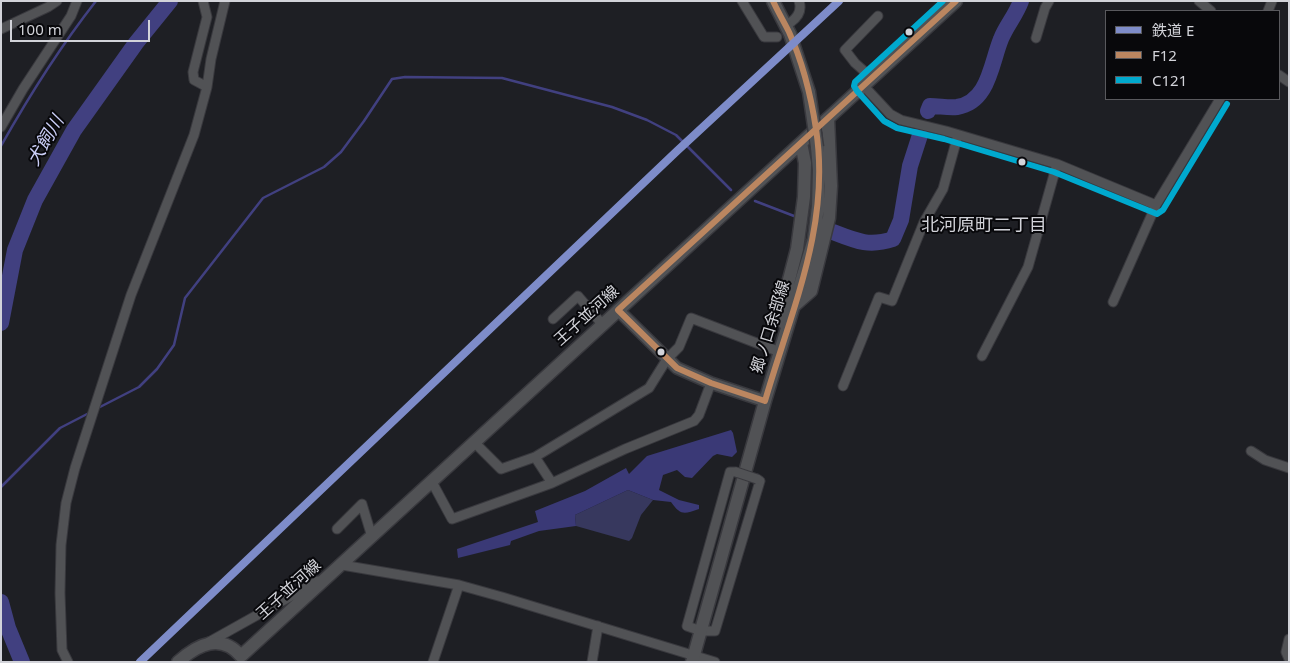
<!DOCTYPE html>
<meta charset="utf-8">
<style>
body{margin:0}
#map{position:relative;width:1290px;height:663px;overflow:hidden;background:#1e1f24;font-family:"Noto Sans","Noto Sans JP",sans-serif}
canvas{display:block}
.frame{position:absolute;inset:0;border:2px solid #d2d3d9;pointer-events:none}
.legend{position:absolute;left:1105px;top:10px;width:175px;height:90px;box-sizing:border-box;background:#08080b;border:1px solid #59595d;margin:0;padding:6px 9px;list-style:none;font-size:15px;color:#d2d3d9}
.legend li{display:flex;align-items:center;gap:10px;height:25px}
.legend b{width:25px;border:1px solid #59595d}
.scale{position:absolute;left:10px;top:20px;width:140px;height:22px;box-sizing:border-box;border:2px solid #d2d3d9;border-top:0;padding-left:6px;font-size:15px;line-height:18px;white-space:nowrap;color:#d2d3d9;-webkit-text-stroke:4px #08080b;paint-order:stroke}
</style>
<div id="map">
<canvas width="1290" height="663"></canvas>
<div class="frame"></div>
<ul class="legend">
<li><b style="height:6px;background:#7e8cc9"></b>鉄道 E</li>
<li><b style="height:6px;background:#bb8660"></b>F12</li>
<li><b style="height:6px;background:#00a9ce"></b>C121</li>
</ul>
<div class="scale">100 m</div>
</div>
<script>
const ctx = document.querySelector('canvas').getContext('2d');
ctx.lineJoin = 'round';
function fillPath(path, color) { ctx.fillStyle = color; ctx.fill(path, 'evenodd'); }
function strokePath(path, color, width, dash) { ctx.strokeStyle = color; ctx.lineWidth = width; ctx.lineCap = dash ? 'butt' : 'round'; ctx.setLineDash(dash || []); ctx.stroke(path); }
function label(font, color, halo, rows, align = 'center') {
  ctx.font = font + ' "Noto Sans","Noto Sans JP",sans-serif'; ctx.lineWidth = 4; ctx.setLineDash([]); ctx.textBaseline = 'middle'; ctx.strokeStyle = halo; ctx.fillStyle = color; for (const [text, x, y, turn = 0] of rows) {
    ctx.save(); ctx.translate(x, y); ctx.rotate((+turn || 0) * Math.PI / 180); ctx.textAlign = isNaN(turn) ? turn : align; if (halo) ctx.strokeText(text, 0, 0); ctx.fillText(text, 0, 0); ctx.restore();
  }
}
fillPath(new Path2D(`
 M628,490L653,500L641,515L632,538L629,541L576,526L575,515Z`), '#37385e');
fillPath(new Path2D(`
 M731,430L733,433L737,452L732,457L717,454L713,456L692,478L685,477L677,470L663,475L659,490L679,500L699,505V509C684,514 681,516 671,502L653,500L628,490L575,515L576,526L539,531L511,541L510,545L458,558L457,549L538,522L535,511L585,491L626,468L629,474L647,456Z`), '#3a3976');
strokePath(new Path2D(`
 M1,146C29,96 60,47 96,1
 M755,201L794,216
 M98,408L139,387L157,369L174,345L185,298L263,198L324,167L341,152L364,121L392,79L405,77L502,78L612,107L647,120L676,135L731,190
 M1,487L60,428L91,412`), '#414080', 2.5);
strokePath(new Path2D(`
 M928,111L930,106C939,106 949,108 957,107C989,102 991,63 1001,39C1006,26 1016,15 1021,1
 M833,232C856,241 869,247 893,239L901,220L910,166L920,135
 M1,323L15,250L35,200L74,130L136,43L170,1
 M1,602L8,628L22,662`), '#414080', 16);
const minor = new Path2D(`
 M203,1L207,17L193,72L194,80L207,87
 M742,1L764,37H777
 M1199,1L1211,11
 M1268,11L1272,1
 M791,22C798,17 802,10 799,1
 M1,29L48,7L57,1
 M1036,38L1045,8L1049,1
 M1279,75L1289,82
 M872,78L855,63L845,50L878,16
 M863,85L890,114L901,120L946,131L1057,164L1156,205
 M1,127L23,89L71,16L77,1
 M1113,302L1156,205L1220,99
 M553,319L578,296L602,324
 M982,356L1028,267L1057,164
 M843,386L879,297L892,301L924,222L943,189L958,135
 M475,443L501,469L535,457L552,483L625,449L694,421L699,415L711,383
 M1251,451L1265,460L1289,468
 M535,457L649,388L667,359L679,347L691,318L780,352
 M736,472H730L687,626L701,631H715L760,481L757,479
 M432,482L452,519L552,483
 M337,529L362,504L372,537
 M342,565L459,585L502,597L715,662
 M1289,639L1286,652L1289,659
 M209,642L318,581
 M68,662L62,650L60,593L61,545L66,503L75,468L131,295L194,135L207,87L211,59L225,1
 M433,662L459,585
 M592,662L598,626`);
const tertiary = new Path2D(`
 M618,310L677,368L711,383L765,401`);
const secondary = new Path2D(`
 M773,1L790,34
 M794,306L811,291L829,218L831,186L828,118
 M784,323L785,295L797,249L804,197L805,163L801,143
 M178,662C198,644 221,633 241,656L956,1
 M692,662L765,401L814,239L818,206L819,170L817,147`);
strokePath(minor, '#39393e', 11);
strokePath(tertiary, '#39393e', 14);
strokePath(secondary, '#39393e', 15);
strokePath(minor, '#515255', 9);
strokePath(tertiary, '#515255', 11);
strokePath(secondary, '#515255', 12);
const minorBridge = new Path2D(`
 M736,472L757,479`);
const secondaryBridge = new Path2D(`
 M790,34L809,92L817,147`);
strokePath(minorBridge, '#39393e', 11, []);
strokePath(secondaryBridge, '#39393e', 15, []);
strokePath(minorBridge, '#515255', 9);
strokePath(secondaryBridge, '#515255', 12);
strokePath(new Path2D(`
 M773,1C778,12 784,22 789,32C803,63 811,96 816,129
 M816,129C831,225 791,311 765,401L711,383L677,368L618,310Z
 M816,129L956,1`), '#bb8660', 6);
strokePath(new Path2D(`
 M943,1L855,82L854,86L857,91L884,121L897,128L944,139L1054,172L1157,214L1163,210L1227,104`), '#00a9ce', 6);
strokePath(new Path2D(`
 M140,662L677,151L839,1`), '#7e8cc9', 8);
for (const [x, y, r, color] of [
 [909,32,4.5,"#d2d3d9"],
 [1022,162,4.5,"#d2d3d9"],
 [661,352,4.5,"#d2d3d9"]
]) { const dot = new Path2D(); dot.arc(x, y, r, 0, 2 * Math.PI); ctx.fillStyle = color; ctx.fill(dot); strokePath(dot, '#08080b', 2); }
label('16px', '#d2d3d9', '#08080b', [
 ["王子並河線",587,316,-42],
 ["郷ノ口余部線",771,327,-73],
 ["王子並河線",289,590,-42]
]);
label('italic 18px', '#cacef7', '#08080b', [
 ["犬飼川",46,141,-60]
]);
label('18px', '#d2d3d9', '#08080b', [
 ["北河原町二丁目",984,226]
]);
</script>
